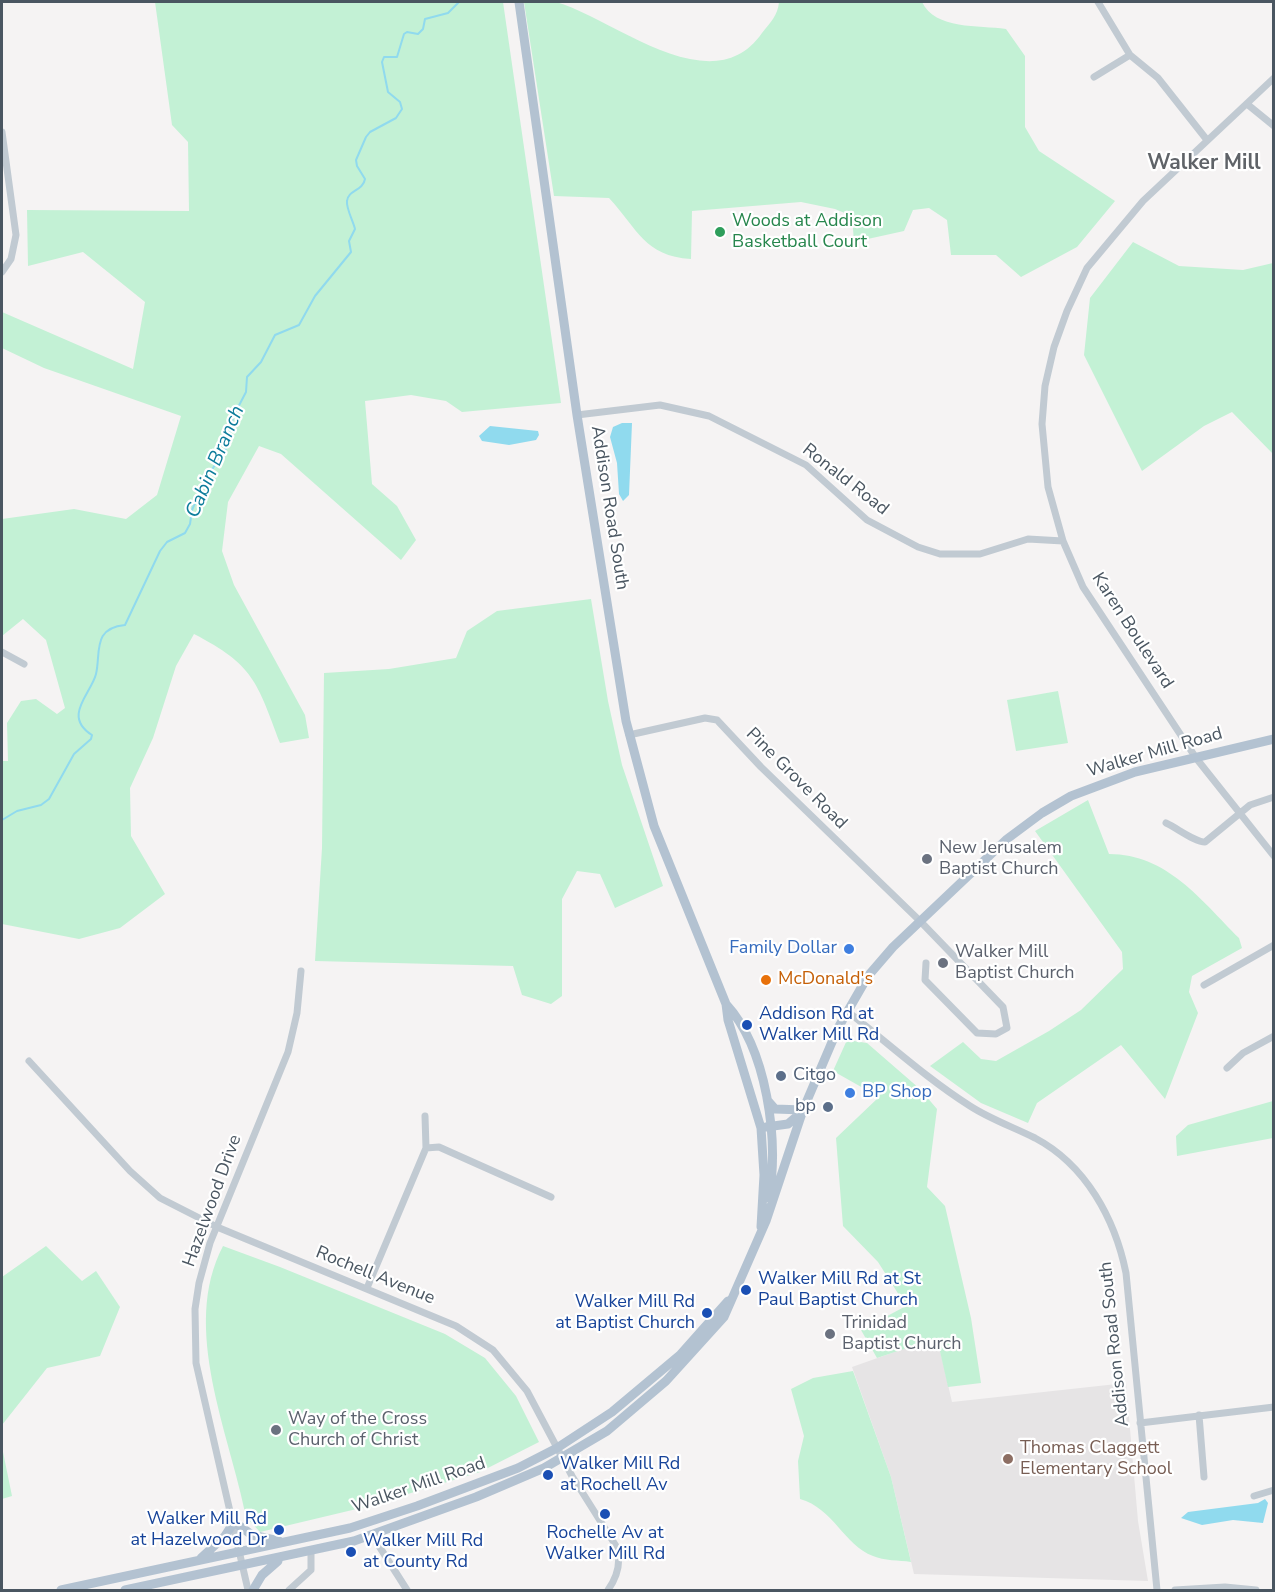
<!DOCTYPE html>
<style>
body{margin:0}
#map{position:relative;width:1275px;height:1592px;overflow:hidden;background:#f5f3f3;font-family:"Nunito Sans",sans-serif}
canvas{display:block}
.frame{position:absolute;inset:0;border:3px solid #4a5661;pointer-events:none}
</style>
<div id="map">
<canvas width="1275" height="1592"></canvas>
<div class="frame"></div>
</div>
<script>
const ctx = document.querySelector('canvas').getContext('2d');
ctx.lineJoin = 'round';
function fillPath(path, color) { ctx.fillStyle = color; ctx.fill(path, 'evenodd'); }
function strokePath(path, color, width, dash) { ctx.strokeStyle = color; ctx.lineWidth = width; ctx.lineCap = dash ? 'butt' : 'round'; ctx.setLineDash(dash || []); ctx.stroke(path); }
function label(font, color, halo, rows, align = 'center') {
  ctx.font = font + ' "Nunito Sans",sans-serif'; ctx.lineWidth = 4.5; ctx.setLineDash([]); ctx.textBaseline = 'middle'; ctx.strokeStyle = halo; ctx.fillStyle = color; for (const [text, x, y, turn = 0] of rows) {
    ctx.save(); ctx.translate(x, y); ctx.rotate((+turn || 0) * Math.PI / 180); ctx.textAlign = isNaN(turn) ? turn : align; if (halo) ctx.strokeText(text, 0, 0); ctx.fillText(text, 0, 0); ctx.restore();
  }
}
fillPath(new Path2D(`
 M937,1337L952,1402L1126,1383L1138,1521L1148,1581L914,1574L891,1477L852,1367Z`), '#e6e4e5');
fillPath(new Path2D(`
 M155,2H503L561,403L462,412L446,401L411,395L365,401L372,484L397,506L416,540L401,560L281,454L259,446L228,502L222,551L234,585L305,715L309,738L280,743C257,682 254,665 194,634L176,666L153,738L130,788L131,836L165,894L120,928L79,939L2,924V761H8L7,723L21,701L36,699L57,714L65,708L46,640L23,619L2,636V519L74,509L126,519L157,495L181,416L44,368L2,348V312L133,369L145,302L83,252L28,266L27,210L189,211L188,142L172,125Z
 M524,2C534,1 547,0 556,2C613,18 712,105 762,33C770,23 778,15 779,2H922C935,30 979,25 1006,29L1025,56V127L1039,151L1115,201L1077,247L1021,277L996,255H951L947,220L929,208L913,210L904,231L854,242L852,216L835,209L801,202L692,211L691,259C644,256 638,229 609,198L554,196Z
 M1133,242L1179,266L1243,270L1273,263V454L1232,412L1204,426L1142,471L1084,355L1090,298Z
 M591,599L608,701L622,765L663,886L615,908L600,874L577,871L562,899V996L551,1004L522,995L513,966L315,961L322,848L324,673L389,669L456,658L467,631L497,611Z
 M1058,691L1068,743L1016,751L1007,700Z
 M1088,800L1109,854C1167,854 1201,900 1239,938L1242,948L1192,976L1189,992L1198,1013L1165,1099L1121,1045L1037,1103L1028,1123L981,1103L930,1066L963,1042L981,1059L996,1061L1049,1031L1081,1010L1123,969L1122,952L1035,831Z
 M847,1040L867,1043L920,1089L937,1109L927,1187L945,1206L971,1318L981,1383L948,1387L937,1338L877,1358L861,1330L906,1306L878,1262L843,1226L836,1138L879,1097L833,1071Z
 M1273,1101V1138L1177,1156L1176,1136L1188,1125Z
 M46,1246L82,1281L96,1271L120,1307L100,1356L47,1368L2,1425V1277Z
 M223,1246L280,1267L445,1334L485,1358L516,1396L539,1442L480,1472L365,1507L260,1532L246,1517C230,1434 180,1328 223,1246Z
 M853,1371L891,1477L911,1562C899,1560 884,1561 873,1556C844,1545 833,1508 800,1499L798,1461L804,1436L791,1389L813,1378Z
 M2,1447L12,1496L2,1499Z`), '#c3f1d5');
fillPath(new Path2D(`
 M622,423H632L629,495L623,501L619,494L617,463L610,437L613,427Z
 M490,426L538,431L539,435L536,440L509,445L482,441L479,436Z
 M1265,1499L1268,1503L1263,1523L1233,1520L1202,1525L1181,1518L1188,1512L1258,1503Z`), '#90daee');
strokePath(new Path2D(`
 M2,820L17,811L41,805L49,799L74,754L91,739L92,735C62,716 91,694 96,674C101,653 92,628 125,625L160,551L167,542L185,533L190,524L192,510L205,480L227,447L233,417L246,392L247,377L261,362L275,335L299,325L315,296L351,252L349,241L355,229C353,221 346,208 347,201C348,190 363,191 365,179L357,166L356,160L366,137L370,132L396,118L402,109L400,102L388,92L382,62L384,57H397L404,34L407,32L418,34L423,29L425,19L448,13L459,2`), '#90daee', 2);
strokePath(new Path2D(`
 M1098,2L1130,55
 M1094,77L1130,55L1158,78L1207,140
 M1274,78L1143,201L1087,268L1067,311L1054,347L1045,386L1042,424L1048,487L1063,541L1083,587L1196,758L1274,856
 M1247,104L1274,126
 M2,132L16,235L11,259L2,272
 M577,415L660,405L709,416L806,465L867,520L918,547L940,554H980L1028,539L1063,541
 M2,652L24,664
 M629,735L705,718L717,720L761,767L920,921L1003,1007L1007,1028L996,1034L977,1033L925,980L926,963
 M1166,823C1177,828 1195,842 1205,842L1250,805L1274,797
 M1204,985L1274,945
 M847,1011C888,1043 926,1078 970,1106C990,1119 1013,1127 1035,1138C1086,1165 1115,1219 1126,1273L1157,1590
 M29,1061L130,1171L160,1198L217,1227L456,1326L493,1350L527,1391L572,1476L616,1546C622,1562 617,1577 608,1590
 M1227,1068L1243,1053L1274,1036
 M426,1148L439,1147L551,1197
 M367,1288L426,1148L425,1116
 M1199,1415L1204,1477
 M1140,1423L1274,1407
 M1254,1496L1274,1490
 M372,1535L407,1590
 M248,1590L196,1363L195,1309L199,1283L210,1243L288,1052L297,1013L301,971
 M289,1590L311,1570V1551
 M1175,1590L1225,1587L1256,1590`), '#c1cad2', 7);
strokePath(new Path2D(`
 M519,2L577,415L626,721L654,826L726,1004C767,1049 779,1139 769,1198
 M726,1004L728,1020L761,1128L764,1175L761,1227
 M768,1101L775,1109L803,1110
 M766,1127L788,1124L802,1112
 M201,1558L225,1536L234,1522L252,1535L279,1541
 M61,1590L350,1528L417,1506L518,1468L557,1448L612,1412L680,1355L728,1301
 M125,1590L354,1541L476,1497L544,1468L607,1431L666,1381L724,1317L766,1221L803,1110L838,1028L868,976L893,947L1007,839L1042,813L1071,796L1135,772L1274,739
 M253,1590L262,1575L278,1561`), '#b3c2d1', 9);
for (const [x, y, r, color] of [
 [720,232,6,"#2e9e5b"],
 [927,859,6,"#6b7280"],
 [849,949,6,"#3f7fe0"],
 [943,963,6,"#6b7280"],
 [766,980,6,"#e8710a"],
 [747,1025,6,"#1a4fb4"],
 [781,1076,6,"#5c6f8a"],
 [850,1093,6,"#3f7fe0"],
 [828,1107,6,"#5c6f8a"],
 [746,1290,6,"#1a4fb4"],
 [707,1313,6,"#1a4fb4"],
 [830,1334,6,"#6b7280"],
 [276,1430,6,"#6b7280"],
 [1008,1459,6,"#8d6e63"],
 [548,1475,6,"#1a4fb4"],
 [605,1514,6,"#1a4fb4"],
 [279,1530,6,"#1a4fb4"],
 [351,1552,6,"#1a4fb4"]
]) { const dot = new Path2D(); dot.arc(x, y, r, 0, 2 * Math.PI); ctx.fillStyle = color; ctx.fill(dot); strokePath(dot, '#fff', 2); }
label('18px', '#27864d', '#fff', [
 ["Woods at Addison",732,222],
 ["Basketball Court",732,243]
], 'left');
label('18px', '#4a5661', '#fff', [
 ["Ronald Road",845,480,38],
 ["Addison Road South",609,508,81],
 ["Karen Boulevard",1132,631,57],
 ["Walker Mill Road",1155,753,-16],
 ["Pine Grove Road",796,779,45],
 ["Hazelwood Drive",213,1201,-70],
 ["Rochell Avenue",375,1276,22],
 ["Addison Road South",1115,1344,-96],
 ["Walker Mill Road",419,1486,-19]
]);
label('18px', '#5b616d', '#fff', [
 ["New Jerusalem",939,849],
 ["Baptist Church",939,870],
 ["Walker Mill",955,953],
 ["Baptist Church",955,974],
 ["Trinidad",842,1324],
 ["Baptist Church",842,1345],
 ["Way of the Cross",288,1420],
 ["Church of Christ",288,1441]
], 'left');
label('18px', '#366cbe', '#fff', [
 ["Family Dollar",837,949],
 ["BP Shop",862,1093,"left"]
], 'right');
label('18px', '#c56008', '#fff', [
 ["McDonald's",778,980]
], 'left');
label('18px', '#164399', '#fff', [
 ["Addison Rd at",759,1015],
 ["Walker Mill Rd",759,1036],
 ["Walker Mill Rd at St",758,1280],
 ["Paul Baptist Church",758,1301],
 ["Walker Mill Rd",695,1303,"right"],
 ["at Baptist Church",695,1324,"right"],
 ["Walker Mill Rd",560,1465],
 ["at Rochell Av",560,1486],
 ["Walker Mill Rd",267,1520,"right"],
 ["at Hazelwood Dr",267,1541,"right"],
 ["Rochelle Av at",605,1534,"center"],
 ["Walker Mill Rd",605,1555,"center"],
 ["Walker Mill Rd",363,1542],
 ["at County Rd",363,1563]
], 'left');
label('18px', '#4e5e75', '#fff', [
 ["Citgo",793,1076],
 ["bp",816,1107,"right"]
], 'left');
label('18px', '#785e54', '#fff', [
 ["Thomas Claggett",1020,1449],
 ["Elementary School",1020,1470]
], 'left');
label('italic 20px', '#0c7c9b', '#fff', [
 ["Cabin Branch",216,462,-67]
]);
label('bold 21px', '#5f6368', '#fff', [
 ["Walker Mill",1204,164]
]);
</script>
